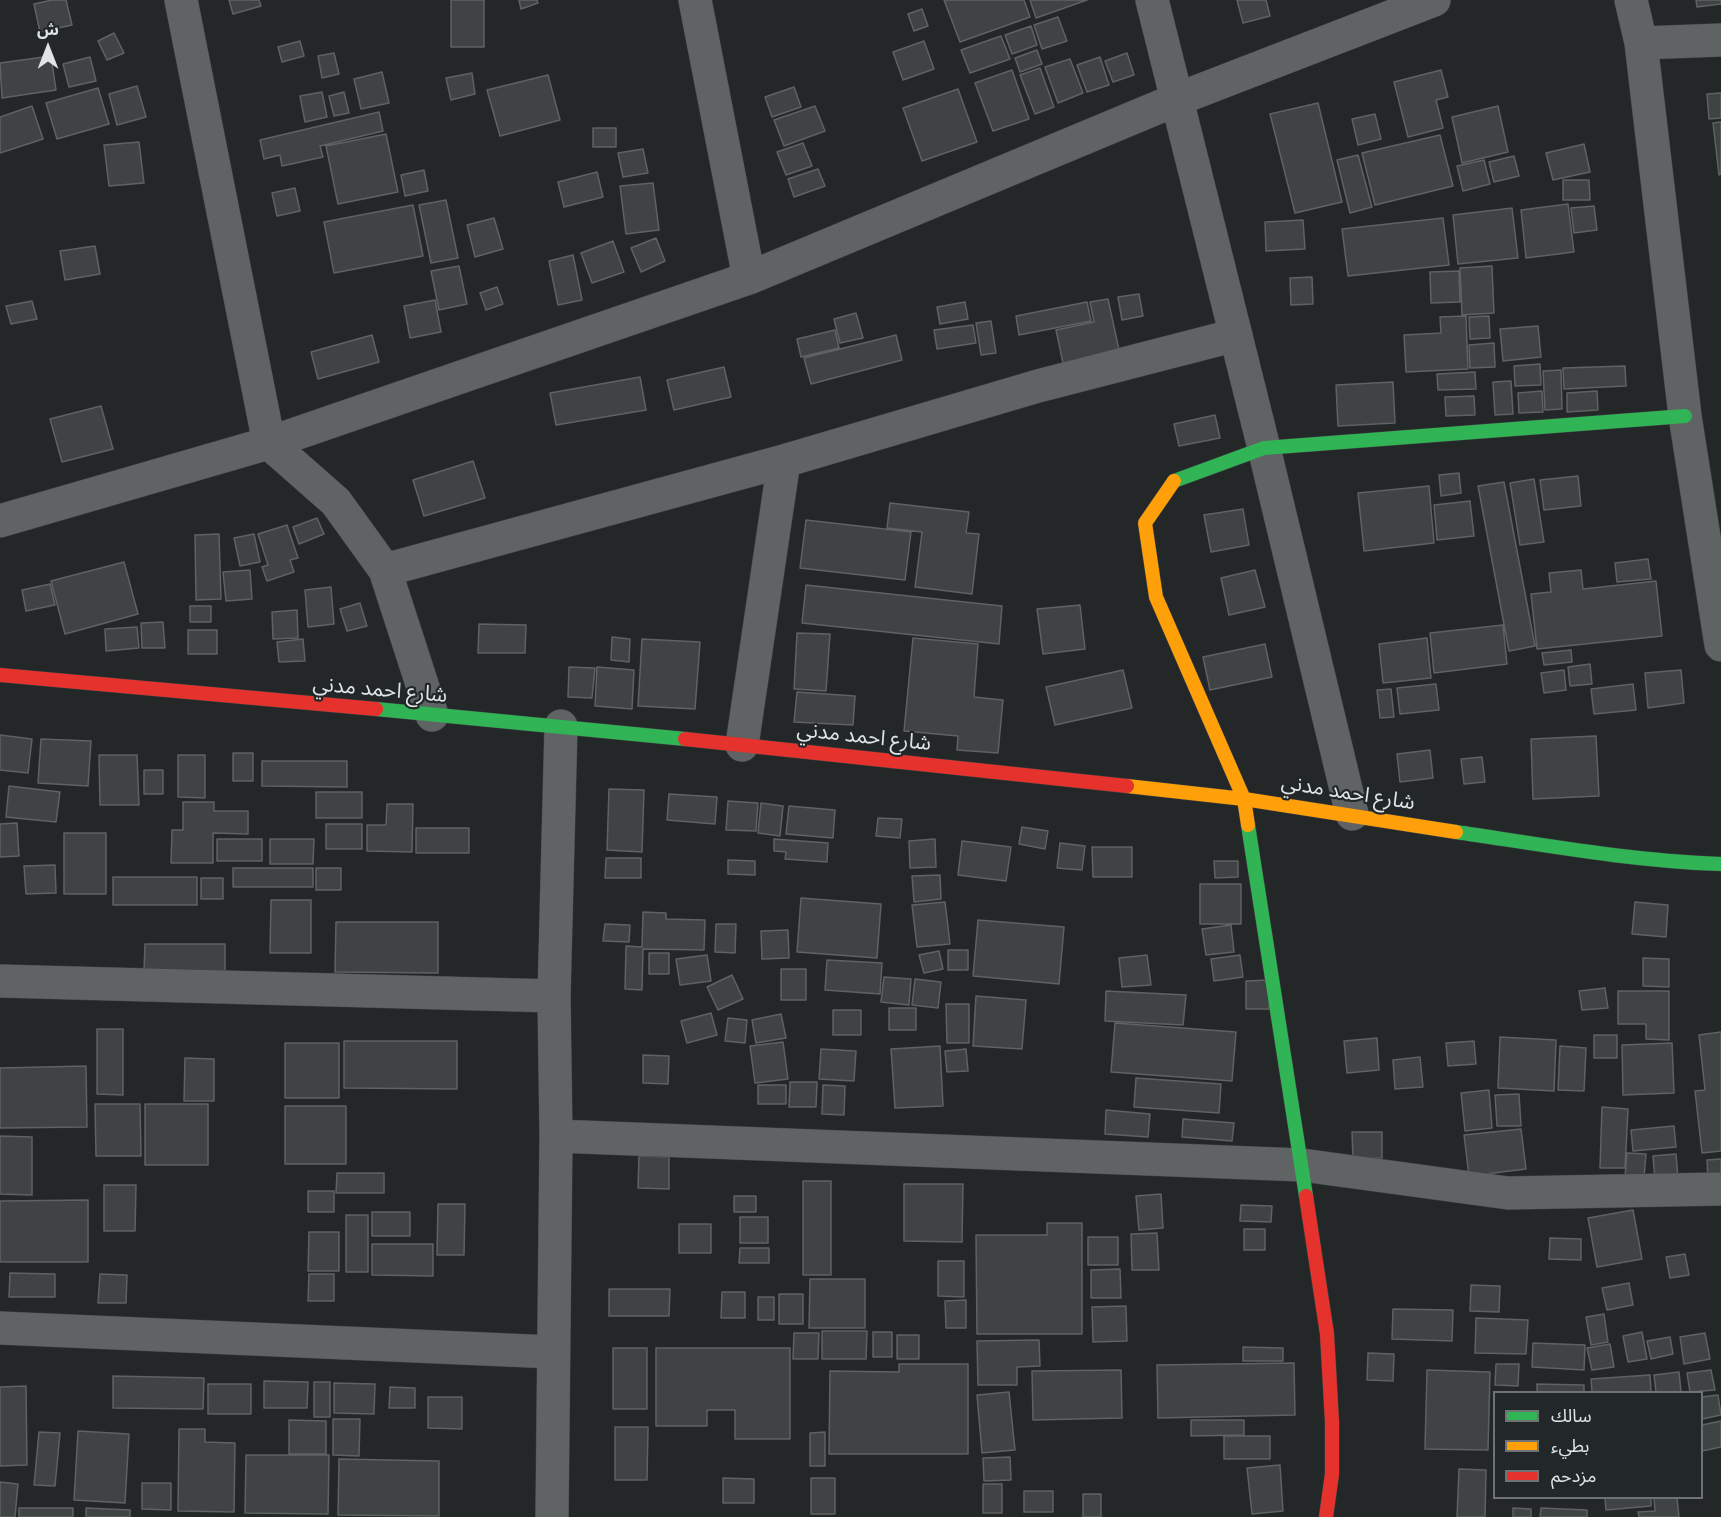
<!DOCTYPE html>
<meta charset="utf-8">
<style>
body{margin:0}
#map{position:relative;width:1721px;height:1517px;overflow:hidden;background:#232728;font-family:Karla,"Noto Sans Arabic",sans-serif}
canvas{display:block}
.legend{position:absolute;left:1493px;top:1391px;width:210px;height:108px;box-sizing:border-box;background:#222829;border:2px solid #6e7374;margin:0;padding:8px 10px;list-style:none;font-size:18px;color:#e0e4e4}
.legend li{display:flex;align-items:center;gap:12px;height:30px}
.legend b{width:30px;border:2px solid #6e7374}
.north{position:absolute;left:18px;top:18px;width:60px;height:60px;-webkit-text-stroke:4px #222829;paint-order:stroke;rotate:0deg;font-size:16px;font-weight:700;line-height:24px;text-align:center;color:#e0e4e4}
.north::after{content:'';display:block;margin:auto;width:21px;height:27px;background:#e0e4e4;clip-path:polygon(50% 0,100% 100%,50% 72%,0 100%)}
</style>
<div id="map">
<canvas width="1721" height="1517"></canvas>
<ul class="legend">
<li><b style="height:8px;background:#30b455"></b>سالك</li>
<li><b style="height:8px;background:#ff9f0a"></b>بطيء</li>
<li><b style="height:8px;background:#e5322d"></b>مزدحم</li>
</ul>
<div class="north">ش</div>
</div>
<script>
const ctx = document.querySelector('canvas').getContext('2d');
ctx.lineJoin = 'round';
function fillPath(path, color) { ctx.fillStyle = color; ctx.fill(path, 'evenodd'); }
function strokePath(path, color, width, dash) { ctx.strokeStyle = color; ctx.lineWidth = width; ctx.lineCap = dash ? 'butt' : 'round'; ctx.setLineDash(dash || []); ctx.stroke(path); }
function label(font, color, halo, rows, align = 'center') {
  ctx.font = font + ' Karla,"Noto Sans Arabic",sans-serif'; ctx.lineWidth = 4.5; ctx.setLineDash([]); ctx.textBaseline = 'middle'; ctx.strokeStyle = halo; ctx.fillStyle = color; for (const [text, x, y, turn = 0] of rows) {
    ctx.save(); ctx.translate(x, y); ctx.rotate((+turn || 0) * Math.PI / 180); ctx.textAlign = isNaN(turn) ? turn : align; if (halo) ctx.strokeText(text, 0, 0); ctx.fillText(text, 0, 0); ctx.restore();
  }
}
const building = new Path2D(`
 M52,0H66L72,25L40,32L34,4Z
 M229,0H259L261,6L233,14Z
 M451,0H484V47H451Z
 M519,0H537L538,3L521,9Z
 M944,0H1024L1030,17L960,42Z
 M1030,0H1087L1036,18Z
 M1237,0H1266L1270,16L1243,23Z
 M1696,0H1721V4L1697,7Z
 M922,9L928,26L914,31L908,14Z
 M1058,17L1067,41L1042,49L1034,25Z
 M1031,26L1037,45L1012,54L1005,35Z
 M114,33L124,53L107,60L98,41Z
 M1001,36L1010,59L970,73L961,50Z
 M300,41L304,56L282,62L278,47Z
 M924,41L934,69L903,80L893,52Z
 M1037,50L1042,64L1020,72L1015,58Z
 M334,53L339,74L322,78L318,56Z
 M1127,53L1134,75L1113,82L1105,61Z
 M51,56L56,90L2,98L0,63Z
 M90,57L96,81L69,87L63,64Z
 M1100,57L1109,85L1087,92L1077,65Z
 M1070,59L1083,93L1058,103L1045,67Z
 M1040,68L1054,107L1035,114L1020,75Z
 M1012,70L1029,119L993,131L975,83Z
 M1441,70L1448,97L1436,100L1443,128L1408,137L1394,82Z
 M382,72L389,103L361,109L354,79Z
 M472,73L475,94L451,100L446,78Z
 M548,75L560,120L500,136L487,90Z
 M137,86L146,117L117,125L109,94Z
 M794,87L801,107L772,117L765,97Z
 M98,88L109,124L57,139L46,103Z
 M958,89L977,142L922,161L903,108Z
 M322,92L327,117L305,122L300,96Z
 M344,92L349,113L334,116L329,96Z
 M1721,93V118L1709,119L1707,94Z
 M1318,103L1342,202L1295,213L1270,114Z
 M32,106L43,139L0,153V117Z
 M815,106L825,131L784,146L774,120Z
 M1498,106L1508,152L1462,163L1452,117Z
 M379,112L383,131L320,146L323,157L282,166L280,155L264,159L260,140Z
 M1375,114L1381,139L1358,145L1352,119Z
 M1721,122V174L1719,175L1713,123Z
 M593,128H616V147H593Z
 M386,134L398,192L338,204L326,146Z
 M1440,135L1453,186L1375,205L1362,153Z
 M139,142L144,183L109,186L104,145Z
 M803,143L812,166L786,175L777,152Z
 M1584,144L1590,172L1553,180L1546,153Z
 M643,149L648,173L623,177L618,153Z
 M1358,155L1372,207L1350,213L1337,160Z
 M1514,156L1519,176L1494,182L1489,162Z
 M1484,160L1490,184L1463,191L1457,166Z
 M818,169L825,186L794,197L788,179Z
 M424,170L428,191L405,196L401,175Z
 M597,172L603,197L564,207L558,182Z
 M1563,180H1589L1590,200H1563Z
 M653,183L659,230L626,234L620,186Z
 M295,188L300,211L277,216L272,193Z
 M446,200L458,258L431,263L419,205Z
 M1568,204L1574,252L1526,258L1521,210Z
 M413,205L423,256L334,273L324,222Z
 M1594,206L1597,230L1574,233L1571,208Z
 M1512,208L1518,258L1458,264L1453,215Z
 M494,218L503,249L475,257L467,225Z
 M1443,218L1449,265L1348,276L1342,229Z
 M1303,220L1305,249L1266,251L1265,222Z
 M656,238L665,261L641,272L631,248Z
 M613,241L624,272L592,283L581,253Z
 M95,246L100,274L65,280L60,251Z
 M573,255L582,300L558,305L549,261Z
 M459,266L467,304L439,310L431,271Z
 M1492,266L1494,313L1462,315L1460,268Z
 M1459,271L1460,302L1431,303L1430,272Z
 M1312,277L1313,304L1291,305L1290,278Z
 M497,287L503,304L486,310L480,293Z
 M1139,294L1143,316L1122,320L1118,297Z
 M1108,299L1119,350L1063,363L1056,330L1094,322L1090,302Z
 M435,300L441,332L410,338L404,306Z
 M32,301L37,319L11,324L6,306Z
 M965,302L968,319L940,324L937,307Z
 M1087,302L1091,321L1019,335L1016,316Z
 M856,313L863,338L840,343L834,319Z
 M1466,316L1468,369L1406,372L1404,335L1441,333L1440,317Z
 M1489,316L1490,338L1470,339L1469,317Z
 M991,321L996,353L981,355L976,323Z
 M973,325L976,343L937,349L934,330Z
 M1538,326L1541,357L1503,361L1500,329Z
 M835,330L839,348L801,357L797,339Z
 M372,335L379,362L318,379L311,352Z
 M896,335L902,360L811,384L804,358Z
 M1494,343L1495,367L1470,368L1469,345Z
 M1540,364L1541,385L1515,386L1514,366Z
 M1625,366L1626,386L1564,389L1563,368Z
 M724,367L731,397L674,410L667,380Z
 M1561,370L1562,409L1545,410L1543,371Z
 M1475,372L1476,389L1438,390L1437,374Z
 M640,377L646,410L556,425L550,393Z
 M1511,381L1513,414L1495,415L1493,382Z
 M1393,382L1395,423L1338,426L1336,385Z
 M1542,391L1543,412L1519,413L1518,393Z
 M1597,391L1598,410L1567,412V393Z
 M1474,396L1475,415L1446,416L1445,397Z
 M101,406L113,449L62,462L50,419Z
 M1215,415L1220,438L1179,446L1174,424Z
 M473,461L485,498L424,516L413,480Z
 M1459,473L1461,493L1441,496L1439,475Z
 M1578,476L1581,506L1544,510L1540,480Z
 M1534,479L1544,542L1520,545L1510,483Z
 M1504,482L1535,646L1509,651L1478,486Z
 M1429,486L1434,543L1364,551L1358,493Z
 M1470,501L1474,536L1437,540L1434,505Z
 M890,503L969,512L966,533L979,534L972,594L915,587L922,532L887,528Z
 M1243,509L1249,545L1211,552L1204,515Z
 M317,518L324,534L299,544L293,527Z
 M806,520L911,532L905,580L800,568Z
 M287,525L298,558L290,560L294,572L267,581L262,567L268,565L258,534Z
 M219,534L221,599L196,600L195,535Z
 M254,534L260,562L240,566L234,538Z
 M1648,559L1651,579L1617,582L1615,563Z
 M124,562L138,614L65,634L51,581Z
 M250,570L252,599L226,601L223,572Z
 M1255,570L1265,607L1229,615L1221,578Z
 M1581,570L1583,589L1656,581L1662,636L1537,649L1531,594L1551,592L1549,573Z
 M50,584L55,605L26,611L22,590Z
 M806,585L1002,606L999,644L802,623Z
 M331,587L334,624L308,627L305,590Z
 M360,603L367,626L347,631L340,609Z
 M1080,605L1085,649L1043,654L1037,609Z
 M190,606H211V622H190Z
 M297,610L298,638L273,639L272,612Z
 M163,622L165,648H142L141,623Z
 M479,624L526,625L525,653H478Z
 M1503,625L1507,664L1434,673L1430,633Z
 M137,627L139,648L106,651L105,629Z
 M188,630H217V654H188Z
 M797,633L830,634L826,691L794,689Z
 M612,637L630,639L629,662L611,660Z
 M913,638L978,644L974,697L1003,700L998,753L957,750L958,736L904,731Z
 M1427,638L1431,678L1383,683L1379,644Z
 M303,639L305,661L279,662L277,642Z
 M642,639L700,642L695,709L638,706Z
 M1265,644L1272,677L1210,690L1203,657Z
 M1571,650L1572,662L1544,665L1542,653Z
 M1590,664L1592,684L1570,686L1568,667Z
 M569,667L595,668L592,698L568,697Z
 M597,667L634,670L632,709L595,706Z
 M1123,670L1132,708L1055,725L1046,687Z
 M1564,670L1566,690L1544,693L1541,673Z
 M1681,670L1684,703L1648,708L1645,673Z
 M1436,684L1439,710L1400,714L1397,688Z
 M1633,684L1636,710L1594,714L1591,689Z
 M1391,689L1394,717L1380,718L1377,690Z
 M797,692L855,696L853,725L794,722Z
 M0,735L32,739L28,773L0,770Z
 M1596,736L1599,796L1533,799L1531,739Z
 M41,739L91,741L88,786L38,783Z
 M1430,750L1433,778L1400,782L1397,754Z
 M233,753H253V781H233Z
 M99,755H137L139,805H100Z
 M178,755H205V798L178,797Z
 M1482,757L1485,782L1464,784L1461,759Z
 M262,761H347V787L262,786Z
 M144,770H163V794H144Z
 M9,786L60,792L56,822L6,817Z
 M609,789L644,790L642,852L607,850Z
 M316,792H362V818H316Z
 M669,794L717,797L715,824L667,820Z
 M728,801L758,803L756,831L726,830Z
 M183,802H214V811H248V834L213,833V863H171L172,830H183Z
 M761,803L783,806L780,836L758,833Z
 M387,804H413L412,852L367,851V825H386Z
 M789,806L835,810L833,838L786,834Z
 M878,818L902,819L900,838L876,836Z
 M17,823L19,856L0,857V824Z
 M326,824H362V849H326Z
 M1022,827L1048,831L1045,849L1019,844Z
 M416,828H469V853H416Z
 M64,833H106V894H64Z
 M217,839H262V861H217Z
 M270,839H314L313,864H270Z
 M774,839L828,843L827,862L785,859L786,852L774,851Z
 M935,839L936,867L910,868L909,841Z
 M962,841L1011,847L1006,881L958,875Z
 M1060,843L1085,846L1082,870L1057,868Z
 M1092,847H1132V877H1093Z
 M606,858H641V878H605Z
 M728,860L755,861V875L728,874Z
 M1214,861H1238V877L1215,878Z
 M55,865L56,893L26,894L24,866Z
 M233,868H313V887H233Z
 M316,868H341V890H316Z
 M940,875L941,899L914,902L912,876Z
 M113,877H197V905H113Z
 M201,878H223V899H201Z
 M1200,884H1241V924H1200Z
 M801,898L881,904L877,958L797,952Z
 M271,900H311V953H270Z
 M945,902L950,944L917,947L912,905Z
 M1635,902L1668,905L1666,937L1632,934Z
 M643,912L666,913V919L705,920L704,950L643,949L642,990L625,989L626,946L642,947Z
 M978,920L1064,927L1059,984L973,976Z
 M336,922H438V973L335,972Z
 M605,924L630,925L629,942L603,941Z
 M716,924H736L735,953L715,952Z
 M1231,925L1234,952L1206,955L1202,929Z
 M788,930L789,958L762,959L761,931Z
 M145,944H225V971H144Z
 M948,950H968V970H948Z
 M939,951L943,969L924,973L919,955Z
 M649,953H669V974H649Z
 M707,955L711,981L680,985L676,959Z
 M1147,955L1151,985L1122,987L1119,958Z
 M1240,955L1243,977L1214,981L1211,959Z
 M1643,958L1669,959V987L1643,986Z
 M827,960L882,963L880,994L825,990Z
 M781,969H806V1000H781Z
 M732,975L743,999L718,1010L707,987Z
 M884,977L911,979L909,1005L881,1002Z
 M915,979L941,982L938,1008L912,1005Z
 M1269,980V1009H1246V981Z
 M1605,988L1608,1008L1582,1010L1579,991Z
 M1106,991L1186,995L1183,1025L1105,1021Z
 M1618,991H1669V1040L1646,1039V1024H1618Z
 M976,996L1026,1000L1022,1049L973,1046Z
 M946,1004H969V1043H947Z
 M889,1008H916V1030H889Z
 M833,1010H861V1035H833Z
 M711,1013L717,1035L687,1043L681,1021Z
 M781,1014L786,1038L756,1043L752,1020Z
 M728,1018L747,1020L745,1043L725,1041Z
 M1115,1023L1236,1032L1232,1081L1111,1072Z
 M97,1029H123V1095L97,1094Z
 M1721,1032V1151L1702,1153L1695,1091L1705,1090L1699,1035Z
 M1594,1035H1617V1058H1594Z
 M1500,1037L1556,1040L1554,1091L1498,1088Z
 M1377,1038L1379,1070L1347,1073L1344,1041Z
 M344,1041H457V1089L344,1088Z
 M1474,1041L1476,1064L1448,1066L1446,1043Z
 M783,1042L788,1079L755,1083L750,1046Z
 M285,1043H339V1098H285Z
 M1672,1043L1674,1093L1623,1095L1622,1045Z
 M940,1046L943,1106L895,1108L891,1049Z
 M1560,1046L1586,1048L1584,1091L1558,1090Z
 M821,1049L856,1051L854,1081L819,1079Z
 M966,1049L968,1071L947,1072L945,1051Z
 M643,1055L669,1056L668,1084L643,1083Z
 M1420,1057L1423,1087L1395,1089L1393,1060Z
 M185,1058L214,1059V1101H184Z
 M86,1066L87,1127L0,1128V1068Z
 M1136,1078L1221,1084L1219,1113L1134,1107Z
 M790,1082H817L816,1107H789Z
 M758,1085H786V1104H758Z
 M823,1085L845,1086L844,1115L822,1114Z
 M1489,1090L1492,1128L1465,1131L1461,1093Z
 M1519,1094L1521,1126H1497L1495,1095Z
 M95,1104H140L141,1156H96Z
 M145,1104H208V1165H145Z
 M285,1106H346V1164H285Z
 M1602,1107L1628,1109L1625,1168H1600Z
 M1106,1110L1150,1114L1148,1137L1105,1134Z
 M1183,1119L1234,1123L1232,1141L1182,1137Z
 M1674,1126L1676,1147L1633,1151L1631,1130Z
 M1521,1129L1526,1169L1469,1176L1464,1135Z
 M1352,1132H1382V1158L1353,1159Z
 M0,1136L32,1137V1195L0,1194Z
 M1627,1153L1646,1154L1644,1178L1625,1177Z
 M1676,1154L1678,1178L1655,1180L1653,1156Z
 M639,1156L669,1157V1189L638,1188Z
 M1721,1159V1177L1708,1178L1707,1160Z
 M337,1173H384V1193H336Z
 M803,1181H831V1275H803Z
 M904,1184H963L962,1242L904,1241Z
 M104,1185H136L135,1231H104Z
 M308,1191H334V1212H308Z
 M1161,1194L1163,1228L1139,1230L1136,1196Z
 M734,1196H756V1212H734Z
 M88,1200V1262H0V1201Z
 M438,1204H465L464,1255H437Z
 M1241,1205L1272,1206L1271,1222L1240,1221Z
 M1633,1210L1642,1259L1597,1267L1588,1218Z
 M372,1212H410V1236H372Z
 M346,1215H368V1272H346Z
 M740,1217H768V1243H740Z
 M1047,1223H1082V1334H977L976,1235H1047Z
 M679,1224H711V1253H679Z
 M1244,1229H1265V1250H1244Z
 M309,1232H339V1271H308Z
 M1157,1233L1159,1270H1132L1131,1234Z
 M1088,1237H1118V1265H1088Z
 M1550,1238L1581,1239V1260L1549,1259Z
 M372,1244H433V1276L372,1275Z
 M740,1248H769V1263H739Z
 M1685,1254L1689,1275L1670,1278L1666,1257Z
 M938,1261H964V1297L938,1296Z
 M1120,1269L1121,1298H1091V1270Z
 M10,1273L55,1274V1297H9Z
 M100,1274L127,1275L126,1303H98Z
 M309,1274H334V1301H308Z
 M810,1279H865V1328H809Z
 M1629,1283L1633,1305L1607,1310L1602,1288Z
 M1471,1285L1500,1286L1499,1312L1470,1311Z
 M609,1289H670L669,1316H609Z
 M722,1292H745V1318H721Z
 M779,1294H803V1324H779Z
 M758,1297H774V1320H758Z
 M966,1300V1328H946L945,1301Z
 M1126,1306L1127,1341L1093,1342L1092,1307Z
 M1393,1309L1453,1310L1452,1341L1392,1339Z
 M1604,1314L1608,1342L1591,1345L1586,1317Z
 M1476,1318L1528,1320L1526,1354L1475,1353Z
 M822,1331H867L866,1359H822Z
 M873,1332H892V1357H873Z
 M1642,1332L1647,1359L1628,1362L1623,1336Z
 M794,1333H819L818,1359H793Z
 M1705,1333L1710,1359L1684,1364L1680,1337Z
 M897,1335H919V1359H897Z
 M1670,1337L1673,1354L1651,1359L1647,1341Z
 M1039,1340L1040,1366L1017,1367V1385H978L977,1341Z
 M1533,1343L1585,1345L1584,1370L1532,1367Z
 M1610,1344L1614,1367L1592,1370L1587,1348Z
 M1243,1347L1283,1348V1361H1243Z
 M613,1348H647V1409H613Z
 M656,1348H790V1439H735V1410H707V1426H656Z
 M1368,1353L1394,1354L1393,1381L1367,1380Z
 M1294,1363L1295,1415L1158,1418L1157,1365Z
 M899,1364H968V1454H829L830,1371L899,1372Z
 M1496,1364H1519L1518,1386L1495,1385Z
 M1121,1370L1122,1418L1033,1420L1032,1371Z
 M1427,1370L1490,1372L1488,1450L1425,1449Z
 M1711,1370L1715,1390L1690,1392L1687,1373Z
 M1679,1372L1681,1392H1656L1654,1375Z
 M1650,1375L1651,1392H1592L1591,1379Z
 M113,1376L204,1378L203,1409L113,1408Z
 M264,1381L308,1382L307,1408H264Z
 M314,1382H330V1417H314Z
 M334,1383L375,1384L374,1414L334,1413Z
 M208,1384H251V1414H208Z
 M1537,1384L1584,1385V1392H1537Z
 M26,1386L27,1465L0,1466V1387Z
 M390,1387L415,1388V1408H389Z
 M1009,1392L1015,1450L982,1453L977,1395Z
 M1718,1395L1721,1415L1702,1419V1397Z
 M428,1397H462V1429L428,1428Z
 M333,1419H360L359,1456L333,1455Z
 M289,1420L326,1421V1454H289Z
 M1191,1420H1244V1435L1191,1436Z
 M1721,1421V1447L1702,1451V1425Z
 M615,1427H648L647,1480H615Z
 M179,1429H205V1442L235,1443L234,1512L178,1511Z
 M78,1431L129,1434L125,1503L74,1500Z
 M39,1432L60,1433L55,1486L34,1485Z
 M825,1432V1466H810V1433Z
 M1224,1436H1270V1459H1224Z
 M246,1455H329L328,1514L245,1513Z
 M1010,1457L1011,1480L984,1481L983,1458Z
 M339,1459L439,1461V1516L338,1515Z
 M1280,1465L1283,1511L1252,1514L1247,1468Z
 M1459,1469L1486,1470L1485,1517H1457Z
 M723,1478L754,1479V1503H723Z
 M811,1478H835V1514H811Z
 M0,1482L18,1484L15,1517H0Z
 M142,1483H171V1510L142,1509Z
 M983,1484H1002V1513H983Z
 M1024,1491H1053V1512H1024Z
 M1083,1494H1101V1517H1083Z
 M1605,1498H1651V1506L1606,1510Z
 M1654,1498H1677L1679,1517H1639L1638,1512L1655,1511Z
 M19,1508H73V1517H19Z
 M86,1508L130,1510V1517H86Z
 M1513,1508L1531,1509V1517H1513Z
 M1541,1508L1587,1510V1517H1540Z`);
fillPath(building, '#404344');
strokePath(building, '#5f6262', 1.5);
const street = new Path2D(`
 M181,0L269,443L336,502L385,570L432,715
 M695,0L749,278
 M1152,0L1264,448L1352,814
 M1631,0L1641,43L1685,416L1721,645
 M1641,43L1721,40
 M0,521L269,443L749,278L1178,99L1434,0
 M385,570L784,461L1038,386L1236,335
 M742,745L784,461
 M0,981L554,996
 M556,1136L1302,1165L1508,1193L1721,1189
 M0,1328L553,1352
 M552,1517L556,1136L554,996L561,726`);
const fast = new Path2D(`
 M1174,481L1264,448L1685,416
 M376,709L685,739
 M1248,825L1306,1196
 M1456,832C1544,845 1632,861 1721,864`);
const slow = new Path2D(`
 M1174,481L1145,523L1156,597L1244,799L1248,825
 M1127,786L1244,799L1456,832`);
const jam = new Path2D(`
 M0,675L376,709
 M685,739L1127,786
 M1306,1196L1327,1334L1332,1422V1474L1326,1517`);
strokePath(street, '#3f4242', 34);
strokePath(fast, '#3f4242', 15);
strokePath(slow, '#3f4242', 15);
strokePath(jam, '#3f4242', 15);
strokePath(street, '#606364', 33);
strokePath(fast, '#30b455', 14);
strokePath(slow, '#ff9f0a', 14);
strokePath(jam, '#e5322d', 14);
label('21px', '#e0e4e4', '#222829', [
 ["شارع احمد مدني",380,690,5],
 ["شارع احمد مدني",864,737,6],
 ["شارع احمد مدني",1348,793,9]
]);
</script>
